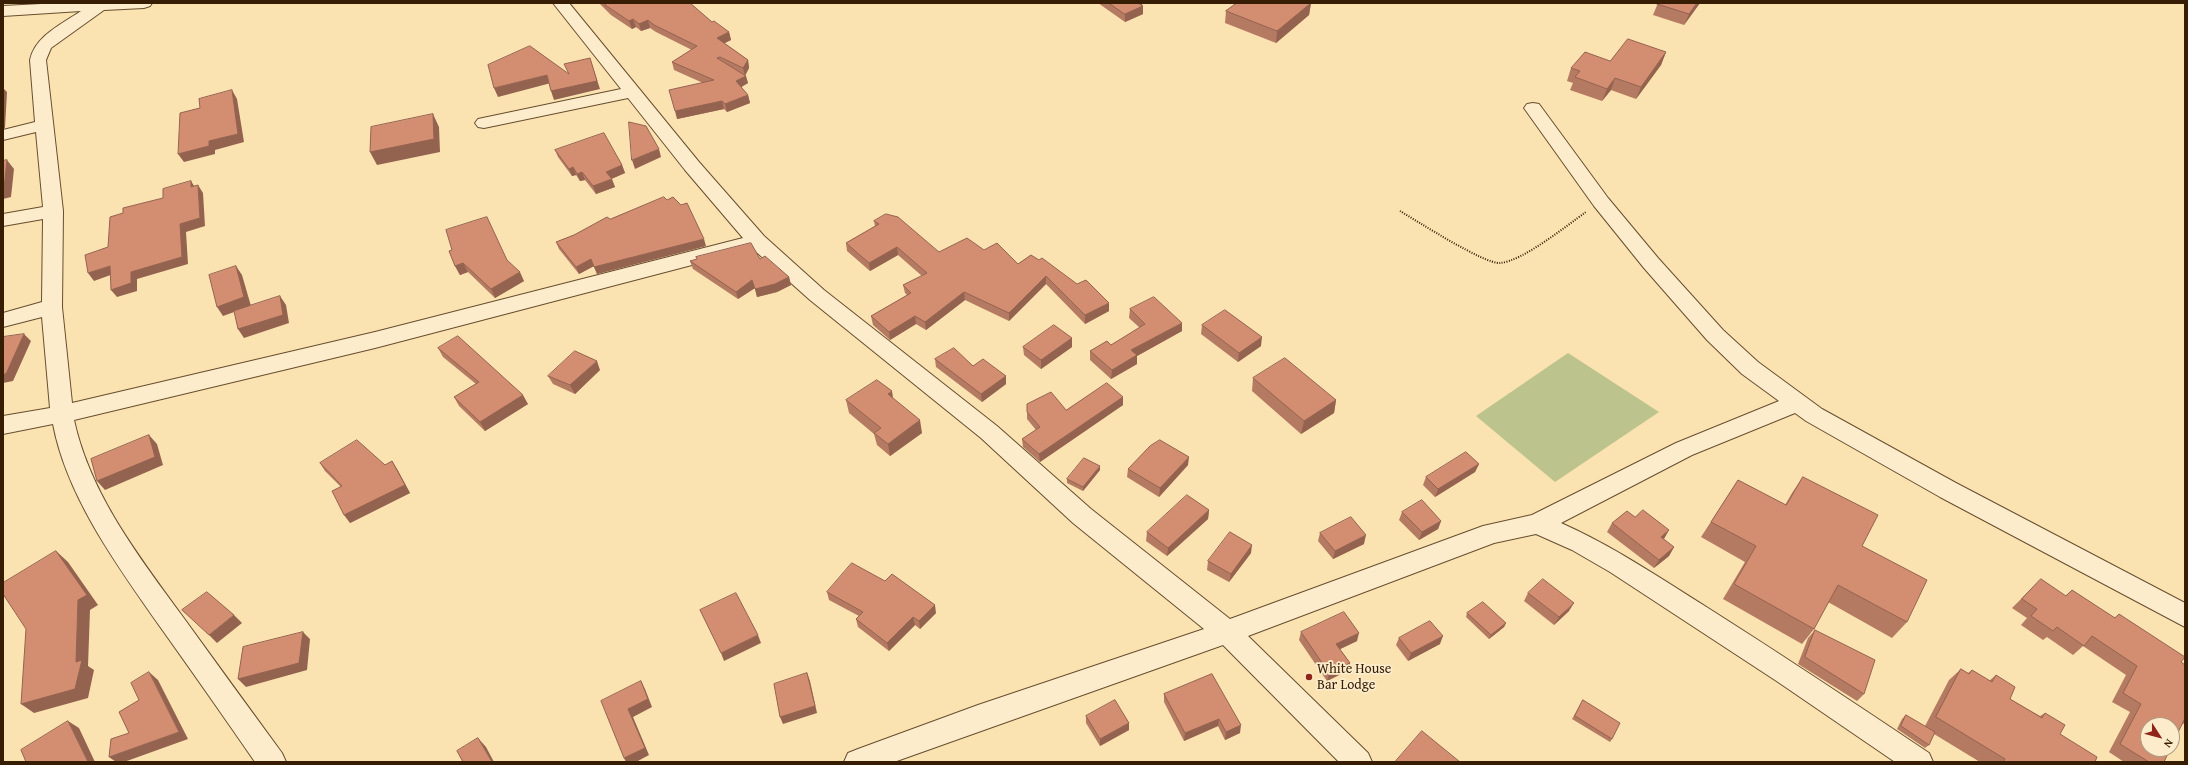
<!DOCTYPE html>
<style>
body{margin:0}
#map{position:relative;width:2188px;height:765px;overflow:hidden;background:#fae2b1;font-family:"Gentium Book Plus",serif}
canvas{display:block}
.frame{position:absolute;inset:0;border:4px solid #361d03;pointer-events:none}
.north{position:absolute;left:2140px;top:717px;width:40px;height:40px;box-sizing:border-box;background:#fceccc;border:1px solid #ad997c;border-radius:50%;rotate:126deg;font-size:11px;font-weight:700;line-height:16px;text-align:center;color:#361d03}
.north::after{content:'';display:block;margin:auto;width:14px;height:18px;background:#8f2418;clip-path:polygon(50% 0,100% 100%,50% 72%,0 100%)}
</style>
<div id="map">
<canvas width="2188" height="765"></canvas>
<div class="frame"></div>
<div class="north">N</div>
</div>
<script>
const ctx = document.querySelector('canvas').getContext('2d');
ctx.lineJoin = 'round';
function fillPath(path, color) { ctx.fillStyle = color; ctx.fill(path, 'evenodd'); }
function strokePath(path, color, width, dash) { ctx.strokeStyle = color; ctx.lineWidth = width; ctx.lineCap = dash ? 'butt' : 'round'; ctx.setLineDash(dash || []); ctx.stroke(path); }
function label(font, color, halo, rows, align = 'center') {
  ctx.font = font + ' "Gentium Book Plus",serif'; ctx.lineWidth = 3.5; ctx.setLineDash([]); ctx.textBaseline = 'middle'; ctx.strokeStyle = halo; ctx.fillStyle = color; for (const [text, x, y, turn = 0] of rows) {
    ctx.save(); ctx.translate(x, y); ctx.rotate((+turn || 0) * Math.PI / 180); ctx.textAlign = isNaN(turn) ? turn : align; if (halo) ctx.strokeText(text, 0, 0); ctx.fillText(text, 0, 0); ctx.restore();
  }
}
fillPath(new Path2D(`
 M1568,353L1659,412L1555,482L1476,416Z`), '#bdc38c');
const minor = new Path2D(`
 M60,3H152L150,6L144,8L104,10L51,48L46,60L63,211L62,307L72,403L375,332L743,238L685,170L628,98L484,128L478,127L475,123L478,119L621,89L553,3H569L699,162L764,236L824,290L997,426L1091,509L1230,619L1483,526L1532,515L1676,443L1779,401L1742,374L1707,340L1644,268L1594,206L1524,108L1527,104L1533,103L1539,104L1608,198L1658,258L1723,330L1758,362L1822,409L1956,483L2185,603V627L1940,497L1806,421L1795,413L1692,455L1561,523C1613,546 1660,578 1708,608C1782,655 1856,704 1929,753L1933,762H1895L1778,682L1610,572L1572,550L1536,534L1494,543L1248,636L1368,753L1372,762H1339L1223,645L894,762H844L848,753L858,749L978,705L1204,629L1073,523L981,438L810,300L753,249L375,348L74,420C90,494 139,557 183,617C216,663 249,708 282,753L286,762H255C224,717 193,673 161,628C119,568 67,498 53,424L3,434V416L50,408L42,317L3,327V313L42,302L43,219L3,226V214L43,207L36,132L3,140V130L35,122L30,60C35,36 62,24 81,11L3,16V6Z`);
strokePath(minor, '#674e2e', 2);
strokePath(new Path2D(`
 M1400,211C1417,221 1484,264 1500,263C1523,261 1566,226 1586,212`), '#361d03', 2, [1, 1.5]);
fillPath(minor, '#fceccc');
fillPath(new Path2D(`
 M599,3H690L712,22L729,32L731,40L724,43L748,60L749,68L745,75L748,83L741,87L748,95L750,103L727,112L724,109L677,119L703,83L674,70L672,62L692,50L656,32L650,28L641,31L636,27L632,29L611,15Z
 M1098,3H1142L1143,14L1125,22Z
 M1236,3H1311L1309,15L1276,43L1225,23L1226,11L1236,4Z
 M1658,3H1700L1684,25L1653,15Z
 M1666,52L1661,65L1636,99L1611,90L1602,101L1570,90L1573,83L1567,81L1571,68L1610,61Z
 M555,150L622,165L625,173L611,179L615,187L596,194L585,180L580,181L576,175L572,176L558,157Z
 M610,219L706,246L597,274L594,266L579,274L559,249L556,242L574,235Z
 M874,221L939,252L984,250L1018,264L1031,255L1109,311L1085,324L1046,284L1009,321L965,300L926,330L916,324L890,340L873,325L871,316L907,295L905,293L903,285L922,276L898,255L870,271L847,251L846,243L875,226Z
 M449,251L507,260L524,281L495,298L468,272L460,275L455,266Z
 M760,259L789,277L791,285L777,292L757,297L755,288L738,299L693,269L690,261Z
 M1130,309L1182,331L1137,356V364L1111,379L1090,360V351L1111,345L1140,328L1129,318Z
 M1202,325L1261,346L1238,362L1201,334Z
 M1072,338V347L1041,369L1024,355L1023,347Z
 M438,348L528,404L485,431L459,406L454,397L476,384L443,357Z
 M935,359L973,366L1006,376V384L982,402L936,367Z
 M600,370L575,394L553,384L548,376Z
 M1253,378L1336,400L1334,413L1301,434L1252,391Z
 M1123,397V405L1040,462L1023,447L1022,439L1036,430L1027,419V412L1066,410Z
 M893,398L922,433L890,456L877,445L874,434L849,413L846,400Z
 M320,463L385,465L397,469L410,493L350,523L341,487L325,471Z
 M1479,464L1475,472L1435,497L1423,485L1426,477Z
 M1188,465L1159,497L1127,477L1128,469Z
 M1100,470L1083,491L1067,483V479Z
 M1803,477L1862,546L1907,622L1892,638L1828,602L1814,629L1802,644L1723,599L1745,562L1701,537L1738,480L1785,505L1792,493Z
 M1209,510L1208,519L1167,556L1146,541L1147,532Z
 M1402,512L1441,521L1438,529L1419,540L1399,520Z
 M1612,523L1669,530L1663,539L1674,547L1669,556L1654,568L1607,532Z
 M1320,533L1364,544L1333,559L1318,541Z
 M1251,553L1229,582L1207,570L1208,561Z
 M2041,579L2065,596L2072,590L2114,618L2119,614L2185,665V723L2181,725L2164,762H2124L2109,752L2130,712L2112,702L2126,675L2083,646L2073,655L2047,637L2043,640L2021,625L2027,618L2012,608Z
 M827,592L936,613L920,629L915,625L889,651L858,627L856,619L859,616L829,600Z
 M1528,593L1569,611L1554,625L1524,601Z
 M1467,613L1506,623L1504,627L1489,639L1466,617Z
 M1815,630L1864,694L1857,701L1798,664L1808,638Z
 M1301,632L1357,641L1340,649L1350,663L1347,671L1327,681L1299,640Z
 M1399,638L1440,644L1408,661L1396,645Z
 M1961,669L1968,673L1972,670L1989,681L1996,675L2010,699L2040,716L2045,713L2060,734L2095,762H1980L1934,734L1929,745L1925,748L1897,729L1902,719L1906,715L1925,726L1949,680Z
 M1212,674L1240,733L1225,740L1218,726L1184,741L1164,702V694Z
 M1583,700L1612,739L1610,742L1572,719Z
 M1086,716L1129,723V730L1100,746L1086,723Z`), '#b57a62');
fillPath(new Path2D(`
 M1137,3H1142V7L1143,6V14L1125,22V14Z
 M1311,3L1309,15L1276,43L1277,31Z
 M1697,3H1700L1684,25L1689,14Z
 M633,19L636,27L632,29L629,21Z
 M648,20L650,28L641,31L639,24Z
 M729,32L731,40L719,46L717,38Z
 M1666,52L1661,65L1636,99L1641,87Z
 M590,58L600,89L554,100L551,91Z
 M748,60L749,68L745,76L743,68Z
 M547,75L551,83L498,97L494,88Z
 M746,76L748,83L738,89L736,81Z
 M1615,78L1611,90L1602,101L1607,89Z
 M3,88L7,92L5,128L3,129Z
 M232,90L237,99L244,142L215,150V154L184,162L178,154L209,141Z
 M748,95L750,103L727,112L725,104Z
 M722,101L724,109L677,119L675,111Z
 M433,114L439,127L440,152L377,165L370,152Z
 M659,149L661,157L635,169L632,160Z
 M7,160L14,169L11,197L3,199V188Z
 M622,165L625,173L609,180L606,172Z
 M573,167L576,175L572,176L569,169Z
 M582,172L585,180L580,181L577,174Z
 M612,179L615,187L596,194L593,186Z
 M191,181L196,189L191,187Z
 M198,185L203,193L205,226L186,232L188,264L137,279V291L117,297L111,290L131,272L180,224Z
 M704,239L706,246L597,274L594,267Z
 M897,247L898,255L870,271L869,263Z
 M591,259L594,266L579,274L576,267Z
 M463,263L468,272L460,275L455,266Z
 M110,266L116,273L94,281L88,273Z
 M236,266L242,275L251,306L223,316L217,307Z
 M520,272L524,281L495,298L491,289Z
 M1046,276V284L1009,321V313Z
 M789,277L791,285L777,292L757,297L755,289Z
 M752,280L755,288L738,299L736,292Z
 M964,292L965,300L926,330L925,322Z
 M280,296L286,305L289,323L244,338L238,329Z
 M1109,303V311L1085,324V315Z
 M915,316L916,324L890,340L889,332Z
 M1182,323V331L1137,356V364L1111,379L1112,370L1131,350Z
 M24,334L31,341L13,381L3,383V374Z
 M1262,337L1261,346L1238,362L1239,353Z
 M1072,338V347L1041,369V360Z
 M597,361L600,370L575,394L570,385Z
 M1006,376V384L982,402L981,394Z
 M892,391L894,404L888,394Z
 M523,395L528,404L485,431L480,422Z
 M1123,397V405L1040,462L1039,454Z
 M1336,400L1334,413L1301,434L1304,421Z
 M920,420L922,433L890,456L888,444Z
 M149,435L157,444L163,465L105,490L97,481Z
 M1189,457L1188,465L1159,497L1160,488Z
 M392,461L397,469L410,493L350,523L344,515Z
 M1479,464L1475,472L1435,497L1438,489Z
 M1100,466V470L1083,491V487Z
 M1209,510L1208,519L1167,556L1168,548Z
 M1441,521L1438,529L1419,540L1422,532Z
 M1669,530L1664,539L1656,546L1661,537Z
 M1366,535L1364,544L1333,559L1335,551Z
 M1252,545L1251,553L1229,582L1231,574Z
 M1674,547L1669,556L1654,568L1659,560Z
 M56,551L68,562L98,605L90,610L88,666L94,670L88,698L34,713L21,704L76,662Z
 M1574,603L1569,611L1554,625L1559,617Z
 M935,605L936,613L920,629L919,621Z
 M234,615L242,623L217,643L209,635Z
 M913,617L915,625L889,651L887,643Z
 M1506,623L1504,627L1489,639L1491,635Z
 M303,632L310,639L307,670L246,687L238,679Z
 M1359,633L1357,641L1334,652L1336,644Z
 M758,635L761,643L724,661L721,653Z
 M1443,636L1440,644L1408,661L1411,653Z
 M1350,663L1347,671L1327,681L1329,673Z
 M149,672L158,680L188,739L124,762H116L109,757L179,732Z
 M807,673L810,681L817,713L783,724L780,717Z
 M641,681L645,689L652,707L633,717L649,755L636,762H626L624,758L628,709Z
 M1219,719L1218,726L1184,741L1185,733Z
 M68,721L79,728L95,762H88Z
 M1129,723V730L1100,746V739Z
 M1241,725L1240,733L1225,740L1226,732Z
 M478,738L486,747L494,762H492Z`), '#946350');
const building = new Path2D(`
 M604,3H690L712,22L714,21L729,32L717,38L748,60L743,68L720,57L717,58L746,76L736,81L748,95L725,104L722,101L675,111L669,90L714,80L672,62L697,46L654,25L648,20L639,24L633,19L629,21L608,7Z
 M1109,3H1138L1143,6L1125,14Z
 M1237,3H1311L1277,31L1226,11Z
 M1658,3H1697L1689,14L1657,4Z
 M1628,39L1666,52L1641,87L1615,78L1607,89L1575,77L1580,71L1571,68L1585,52L1610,61Z
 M530,46L569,74L564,64L590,58L597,81L551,91L547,75L494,88L488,65Z
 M232,90L238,134L209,141V146L178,154L180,113L200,108L199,99Z
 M433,114L434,139L370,152L371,127Z
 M629,122L646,126L659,149L632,160Z
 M604,133L622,165L606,172L612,179L593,186L582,172L577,174L573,167L569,169L555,150Z
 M7,160L4,188H3V161Z
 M191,181V187L198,185L200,218L180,224L182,257L131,272V283L111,290L110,266L88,273L85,255L108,247L110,217L123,213V208L163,198V189Z
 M664,197L667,200L673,197L681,205L687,203L704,239L594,267L591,259L576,267L556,242L574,235L607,217L610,219Z
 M886,214L898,217L939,252L967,238L984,250L997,243L1018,264L1031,255L1039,260L1042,258L1077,284L1086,280L1109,303L1085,315L1046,276L1009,313L964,292L925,322L915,316L889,332L871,316L911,293L903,285L927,273L897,247L869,263L846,243L879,224L874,221Z
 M487,217L507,260L520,272L491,289L463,263L455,266L449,251L452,250L446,230Z
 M751,243L760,259L765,256L789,277L775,284L755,289L752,280L736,292L690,261L697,259L696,257Z
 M236,266L244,297L217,307L209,275Z
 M280,296L283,315L238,329L234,311Z
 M1154,297L1182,323L1131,350L1137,355L1112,370L1090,351L1107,341L1111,345L1145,324L1130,309Z
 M1225,310L1262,337L1239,353L1202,325Z
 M1054,325L1072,338L1041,360L1023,347Z
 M24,334L6,374H3V337Z
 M458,336L523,395L480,422L454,397L479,382L438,348Z
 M954,348L973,366L983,359L1006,376L981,394L935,359Z
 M575,351L597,361L570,385L548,376Z
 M1285,358L1336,400L1304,421L1253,378Z
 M877,380L892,391L888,394L920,420L888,444L874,433L881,428L846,400Z
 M1107,383L1123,397L1039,454L1022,439L1040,427L1027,412V404L1051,392L1066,410Z
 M149,435L155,457L97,481L91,459Z
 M357,440L385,465L392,461L405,485L344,515L332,491L342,486L320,463Z
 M1160,440L1189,457L1160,488L1128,469L1150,446Z
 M1466,452L1479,464L1438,489L1426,477Z
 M1084,458L1100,466L1083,487L1067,479Z
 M1803,477L1878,515L1862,546L1927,580L1907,622L1838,585L1814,629L1734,584L1756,546L1711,522L1738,480L1786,505Z
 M1187,495L1209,510L1168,548L1147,532Z
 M1422,500L1441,521L1422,532L1402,512Z
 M1643,510L1669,530L1661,537L1674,547L1659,560L1612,523L1627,511L1635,517Z
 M1351,517L1366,535L1335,551L1320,533Z
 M1230,532L1252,545L1231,574L1208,561Z
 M56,551L87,595L78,600L76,662L82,660L75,689L21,704L26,629L3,594V583Z
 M852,563L885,581L892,574L935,605L919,621L913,617L887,643L856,619L863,612L827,592Z
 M1543,579L1574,603L1559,617L1528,593Z
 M2041,579L2066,596L2072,590L2115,618L2119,614L2185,657L2181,662L2185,665V718L2172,745V725H2148V749H2170L2164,762H2149L2120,744L2141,704L2123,693L2137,666L2092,636L2084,646L2057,627L2053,631L2031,616L2037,609L2022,599Z
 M207,592L234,615L209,635L182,610Z
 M736,593L758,635L721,653L700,610Z
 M1483,602L1506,623L1491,635L1467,613Z
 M1344,612L1359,633L1336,644L1350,663L1329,673L1301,632Z
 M1430,621L1443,636L1411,653L1399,638Z
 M1815,630L1875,660L1864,694L1805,657Z
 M303,632L299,663L238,679L243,647Z
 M1961,669L1969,674L1972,670L1992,682L1996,675L2015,687L2010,699L2042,718L2045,713L2065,725L2060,734L2097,757L2095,762H2003L2005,759L1936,717Z
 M149,672L179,732L109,757L111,739L129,733L119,712L139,700L131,683Z
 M807,673L815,706L780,717L774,684Z
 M1212,674L1241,725L1226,732L1219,719L1185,733L1164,694Z
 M641,681L648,699L628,709L645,748L624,758L601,701Z
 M1115,700L1129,723L1100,739L1086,716Z
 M1583,700L1620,723L1612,739L1575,716Z
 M1906,715L1935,732L1929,745L1901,726Z
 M68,721L88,762H26L21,750Z
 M1422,731L1460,762H1395Z
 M478,738L492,762H463L457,751Z`);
fillPath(building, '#d38e72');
strokePath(building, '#946350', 1);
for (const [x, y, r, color] of [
 [1309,677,4,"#8f2418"]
]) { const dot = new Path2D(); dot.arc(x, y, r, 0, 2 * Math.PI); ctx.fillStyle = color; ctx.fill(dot); strokePath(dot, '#fceccc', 1.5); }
label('14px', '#361d03', '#fceccc', [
 ["White House",1317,669],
 ["Bar Lodge",1317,685]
], 'left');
</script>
